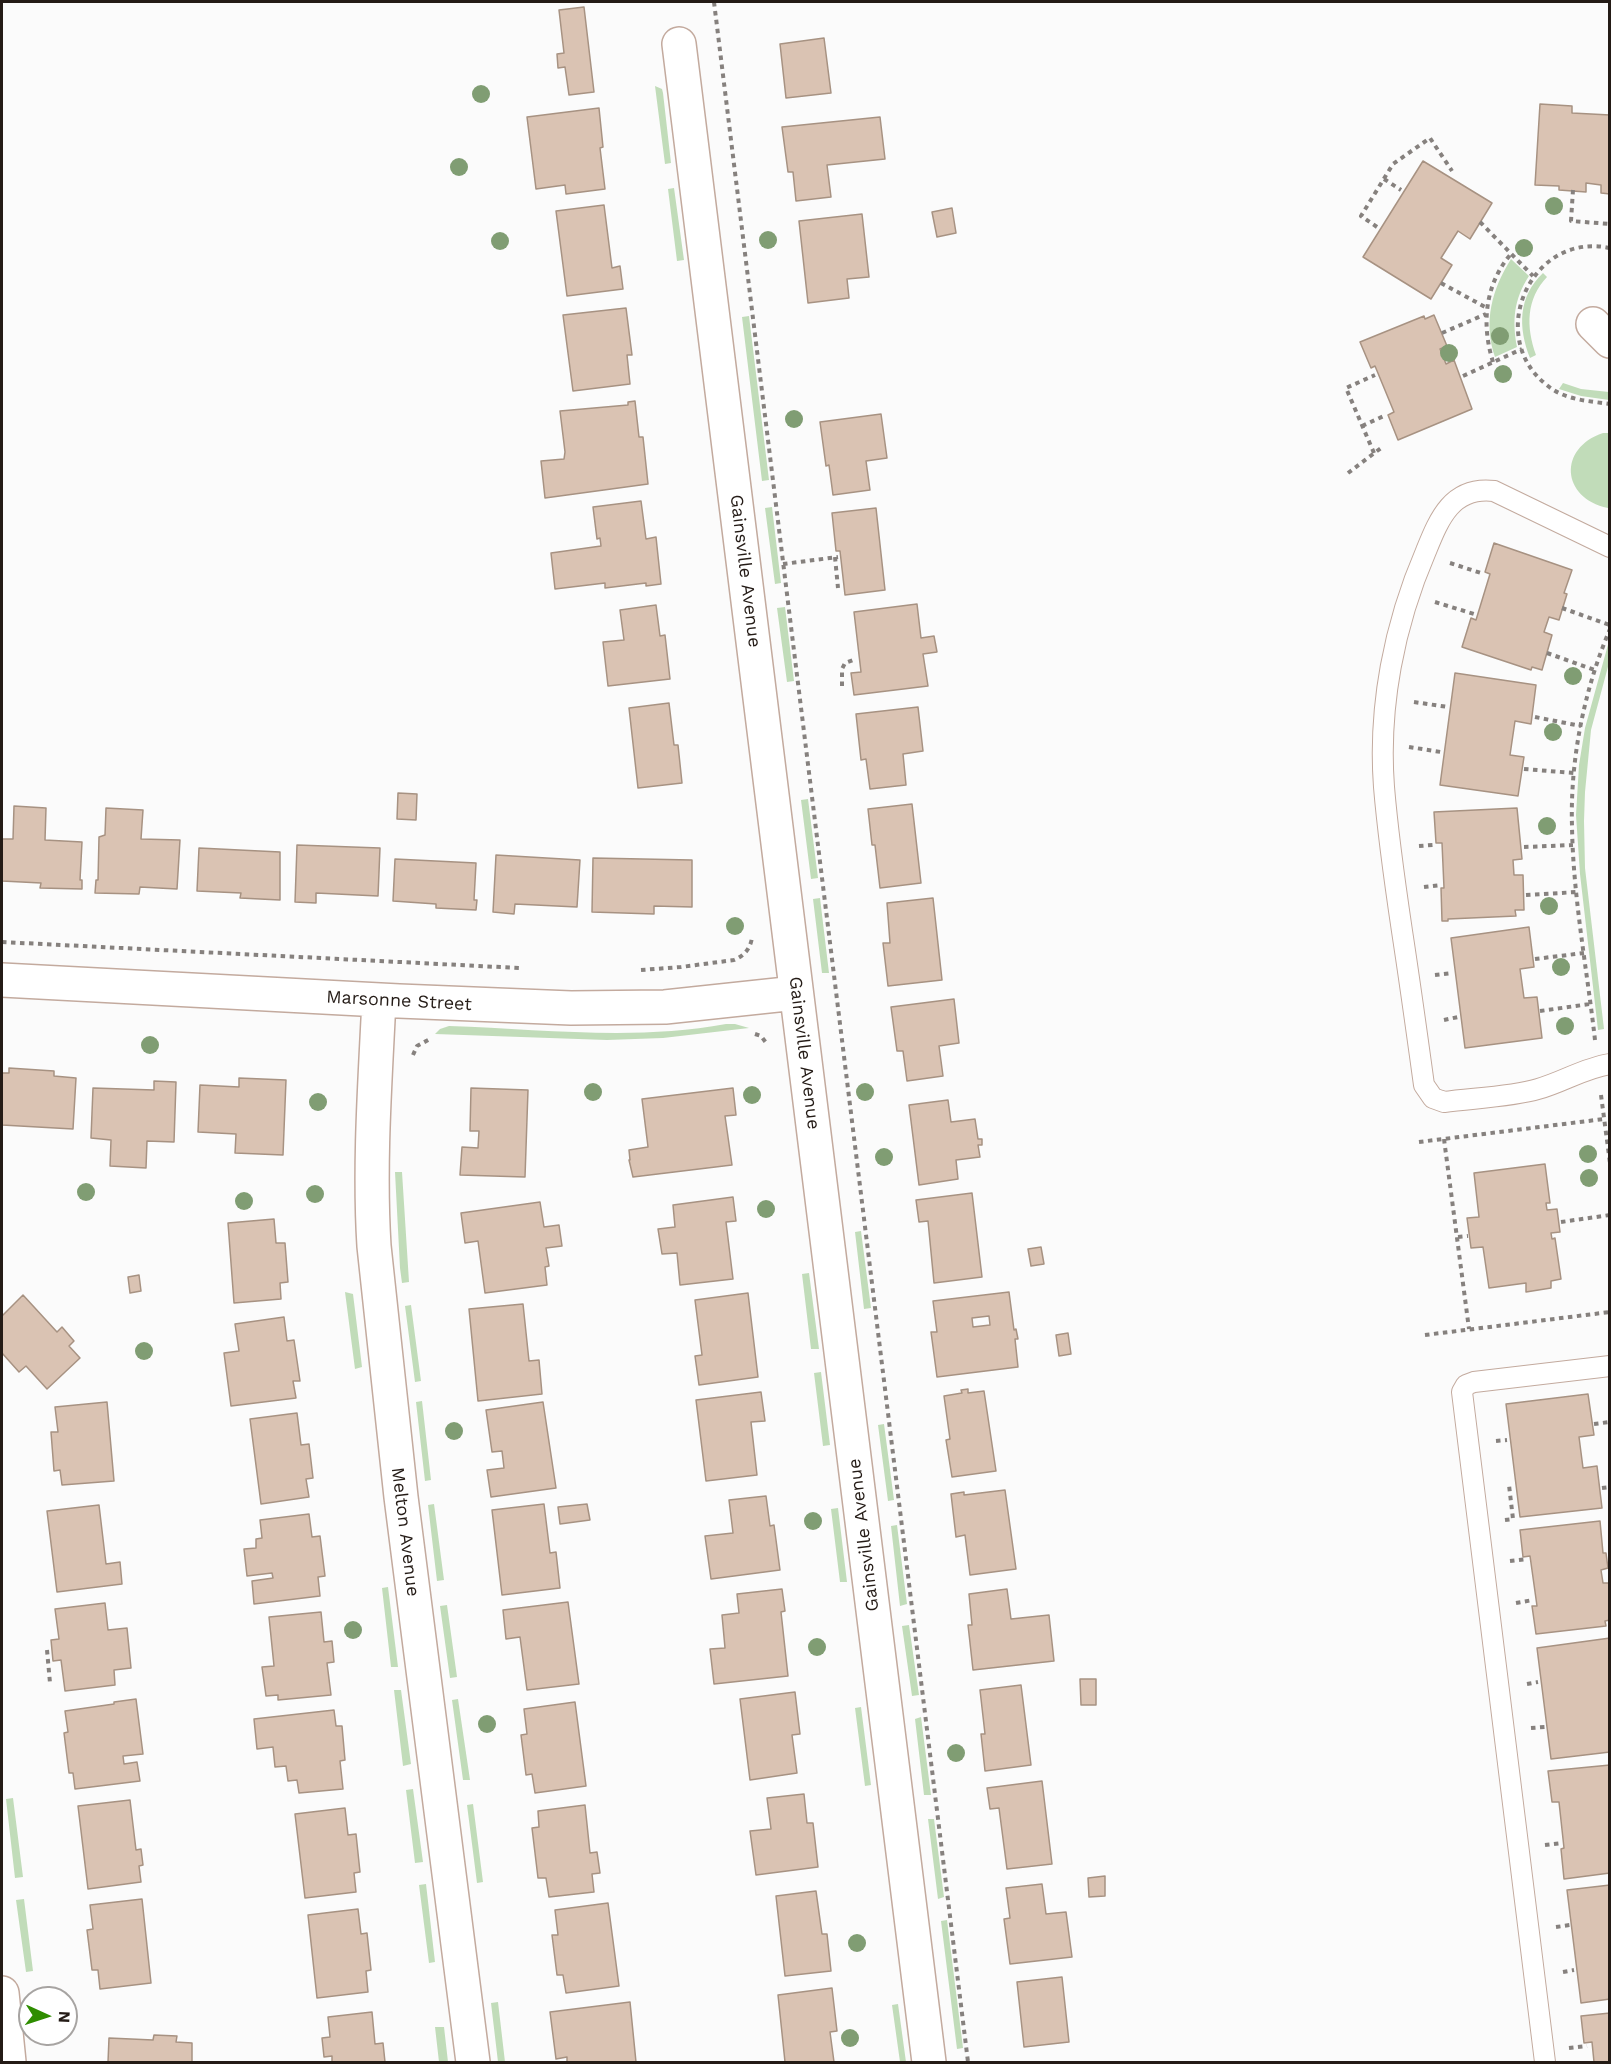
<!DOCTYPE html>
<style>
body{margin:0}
#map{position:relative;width:1611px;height:2064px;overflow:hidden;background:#fbfbfb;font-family:"Work Sans",sans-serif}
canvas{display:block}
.frame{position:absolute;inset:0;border:3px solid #241b16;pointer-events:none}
.north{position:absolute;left:18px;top:1986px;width:60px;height:60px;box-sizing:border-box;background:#fff;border:2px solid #a7a4a2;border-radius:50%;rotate:93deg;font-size:16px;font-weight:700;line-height:24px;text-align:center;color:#241b16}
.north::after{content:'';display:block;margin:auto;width:21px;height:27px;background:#2f8d00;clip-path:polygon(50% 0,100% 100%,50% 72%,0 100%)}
</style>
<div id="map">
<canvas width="1611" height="2064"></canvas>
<div class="frame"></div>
<div class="north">N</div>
</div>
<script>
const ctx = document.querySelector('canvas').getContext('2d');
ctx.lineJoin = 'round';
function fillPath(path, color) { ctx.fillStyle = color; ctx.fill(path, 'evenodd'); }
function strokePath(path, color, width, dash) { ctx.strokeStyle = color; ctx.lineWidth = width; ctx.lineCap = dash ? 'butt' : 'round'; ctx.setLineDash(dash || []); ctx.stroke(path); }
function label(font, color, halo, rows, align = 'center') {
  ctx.font = font + ' "Work Sans",sans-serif'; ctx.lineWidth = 4.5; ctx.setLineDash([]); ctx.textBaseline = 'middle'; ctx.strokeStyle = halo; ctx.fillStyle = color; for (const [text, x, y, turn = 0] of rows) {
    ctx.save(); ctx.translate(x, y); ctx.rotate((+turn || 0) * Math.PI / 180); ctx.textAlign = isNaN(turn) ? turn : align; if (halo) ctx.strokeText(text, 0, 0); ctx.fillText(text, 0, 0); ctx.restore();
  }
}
fillPath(new Path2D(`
 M655,86L662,89L663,93L671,163L665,164Z
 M674,188L684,260L677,261L668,189Z
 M1511,259L1529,276C1514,299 1512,320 1517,347L1495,357C1483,322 1492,289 1511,259Z
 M1543,273L1547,277C1526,299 1526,327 1536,355L1530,358C1518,327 1518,297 1543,273Z
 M749,316L769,480L762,481L742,317Z
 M1563,383L1581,389L1609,392V400L1581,396L1559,389Z
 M1603,433H1609L1610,508H1608C1561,498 1558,448 1603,433Z
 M772,507L781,583L775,584L765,508Z
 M785,607L794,681L787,682L777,608Z
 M1609,641V663L1591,730L1585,792L1584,821L1585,868L1604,1029L1598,1030L1580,874L1576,815L1579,765L1585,728Z
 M808,799L818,878L811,879L801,800Z
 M820,898L829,973H822L813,899Z
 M726,1024H735L749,1028L663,1038L607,1040L435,1034L440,1029L449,1026C540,1029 635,1041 726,1024Z
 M395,1172H402L409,1282L402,1283L400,1268Z
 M861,1231L871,1308L864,1309L855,1232Z
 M809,1273L819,1349H811L802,1274Z
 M345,1292L353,1294L362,1367L355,1369Z
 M411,1305L421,1381L415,1382L405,1306Z
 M821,1372L830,1445L823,1446L814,1373Z
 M422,1401L431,1480L425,1481L416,1402Z
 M884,1424L894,1500L888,1501L878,1425Z
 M434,1504L444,1580L437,1581L428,1505Z
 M838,1508L847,1582H840L831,1509Z
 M897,1525L907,1604L900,1606L891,1526Z
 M388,1587L398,1667H391L382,1588Z
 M447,1605L457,1677L450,1678L440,1606Z
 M909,1625L919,1695L912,1696L902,1626Z
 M394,1690H401L411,1764L403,1766Z
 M458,1699L470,1780H463L452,1700Z
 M861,1707L871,1785L865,1786L855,1708Z
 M921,1717L931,1795H924L915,1719Z
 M413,1789L423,1862L415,1863L406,1790Z
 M13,1798L23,1877L15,1878L6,1799Z
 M473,1804L483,1882L477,1883L467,1805Z
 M928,1819H934L944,1897L938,1899Z
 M426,1884L435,1962L429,1963L419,1885Z
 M24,1899L33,1971L26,1972L16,1900Z
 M947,1920L963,2048L957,2049L941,1921Z
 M498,2002L505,2062H498L491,2003Z
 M898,2004L906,2062H900L892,2005Z
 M435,2027H444L448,2062H439Z`), '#c1dcb9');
const building = new Path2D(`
 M584,7L594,92L569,95L565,67L558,68L557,54L564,53L559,10Z
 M824,38L831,93L786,98L780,44Z
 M1540,104L1572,106V113L1610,115V194L1601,193V185L1586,183V192L1559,190V186L1535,185Z
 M599,108L603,147L600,148L605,189L566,194L565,185L536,189L527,117Z
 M880,117L885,159L827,165L831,197L796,201L793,172H788L782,127Z
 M1423,161L1492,203L1470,239L1458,231L1441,258L1452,265L1431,299L1363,257Z
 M604,205L612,268L620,266L623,289L567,296L556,211Z
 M952,208L956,233L937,237L932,212Z
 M862,214L869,277L847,279L849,298L808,303L799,221Z
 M626,308L632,355H627L630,384L573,391L563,315Z
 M1434,315L1447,346L1440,349L1446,364L1454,360L1472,409L1398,440L1388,415L1394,412L1375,366L1371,368L1360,342L1424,316L1425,319Z
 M635,401L639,437H643L648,484L545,498L541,461L564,459L565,452L560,411L628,405V402Z
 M881,414L887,458L866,461L870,490L833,495L829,465L826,466L820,422Z
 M641,501L646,539L656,537L661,584L646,586V583L605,588V583L555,589L551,553L601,546L600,538L597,539L593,507Z
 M876,508L885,590L845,595L840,551H836L832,513Z
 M1494,543L1572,570L1564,593L1567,594L1559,620L1549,617L1544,632L1552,635L1542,670L1532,667L1531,670L1462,647L1471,618L1476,620L1490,574L1485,572Z
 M917,604L921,638L934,636L937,652L923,654L928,686L854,695L851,673L861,672L854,612Z
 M656,605L660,636L665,635L670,679L608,686L603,642L624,640L620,610Z
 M1455,673L1536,685L1531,724L1515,721L1510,755L1524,757L1518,796L1440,785Z
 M669,703L674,745H678L682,783L638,788L629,708Z
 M918,707L923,751L903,754L906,785L870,789L866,759L861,760L856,714Z
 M398,793L417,794L416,820L397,819Z
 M912,804L921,883L880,888L875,845H872L868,809Z
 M14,806L46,808L45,840L82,842L80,880H82V889L40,888L41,883L2,881V839H13Z
 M106,808L143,810L141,839L180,840L177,889L140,887L139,894L95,893L96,880H98L99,837L105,835Z
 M1517,808L1522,859L1513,860L1514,875H1523L1524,910H1515L1516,916L1448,919V921H1442L1441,888H1444L1442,843H1436L1434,812Z
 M297,845L380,848L378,896L316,893V903L295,902Z
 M199,848L280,852V900L240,898L241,893L197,891Z
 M496,855L580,860L577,907L515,904L514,914L493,912Z
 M593,858L692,860V907L654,906V914L592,912Z
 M395,859L476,863L474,900H477L476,910L436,908V904L393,901Z
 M933,898L942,980L888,986L883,943H890L887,903Z
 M1529,927L1534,967L1520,969L1524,998L1537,997L1542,1038L1465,1048L1451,938Z
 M954,999L959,1043L939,1046L943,1076L907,1081L903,1051H897L891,1007Z
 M9,1068L54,1071V1076L76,1078L73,1129L2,1125V1073H9Z
 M239,1078L286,1080L283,1155L235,1153L236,1134L198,1132L200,1085L239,1087Z
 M154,1081L176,1082L174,1142L147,1141L146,1168L110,1166L111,1140L91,1138L93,1088L154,1090Z
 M471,1088L528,1090L525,1177L460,1175L462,1147L478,1148L479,1131H470Z
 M733,1088L736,1115L725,1116L732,1165L633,1177L629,1160H630L629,1150L648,1147L642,1099Z
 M948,1100L951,1122L975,1119L978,1139H982V1145H978L980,1157L956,1160L958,1179L919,1185L909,1105Z
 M1545,1164L1550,1203H1546L1547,1210L1557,1209L1560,1232L1551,1233L1552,1239L1555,1238L1561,1279L1551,1281V1288L1526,1292V1283L1489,1288L1483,1247L1471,1248L1467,1218L1479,1217L1474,1173Z
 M972,1193L982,1277L934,1283L928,1221L919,1222L916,1200Z
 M733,1197L736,1221L726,1222L733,1279L680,1285L677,1253L662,1254L658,1229L675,1227L673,1205Z
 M540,1202L544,1227L559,1225L562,1246L546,1248L549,1266L545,1267L547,1285L485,1293L478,1241L465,1243L461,1213Z
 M274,1219L276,1243H285L288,1282L280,1283L281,1299L234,1303L228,1223Z
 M1041,1247L1044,1264L1031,1266L1028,1249Z
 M139,1275L141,1291L130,1293L128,1277Z
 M1009,1292L1014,1330L1016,1329L1018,1339H1015L1018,1367L937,1377L931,1332H937L933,1301ZM989,1316L990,1325L973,1327L972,1318Z
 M748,1293L758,1377L699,1385L695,1356L702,1355L695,1300Z
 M23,1295L57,1332L62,1327L74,1341L69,1346L80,1358L47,1389L26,1366L19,1372L2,1353V1316Z
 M523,1304L529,1361L539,1360L542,1394L478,1401L469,1309Z
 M284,1317L287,1341L294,1340L300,1381H293L296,1398L231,1406L224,1353L239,1351L235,1324Z
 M1068,1333L1071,1354L1059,1356L1056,1335Z
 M968,1389V1393L984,1391L996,1471L952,1477L946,1440L950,1439L944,1396L962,1393L961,1390Z
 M761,1392L765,1421L751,1422L757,1475L706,1481L696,1400Z
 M1588,1394L1594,1435L1579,1437L1583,1468L1597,1466L1602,1508L1520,1517L1506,1404Z
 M107,1402L114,1481L62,1485L60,1470L54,1471L51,1432H58L55,1407Z
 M543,1402L556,1488L491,1497L487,1470L504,1468L502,1451L492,1452L486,1410Z
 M297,1413L301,1445L309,1444L313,1478L306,1479L309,1497L261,1504L250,1419Z
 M1005,1490L1016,1569L970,1575L965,1535L956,1537L951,1494L964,1492V1495Z
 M766,1496L770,1526L774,1525L780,1570L711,1579L705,1536L733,1533L729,1500Z
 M544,1504L550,1553L556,1552L560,1588L502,1595L492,1510Z
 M587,1504L590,1520L560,1524L558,1507Z
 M99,1505L106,1564L120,1562L122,1584L57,1592L47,1511Z
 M309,1514L312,1537L320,1536L325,1576L318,1577L320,1596L254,1604L252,1581L273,1578L272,1573L247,1576L244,1549L256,1548V1539L262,1538L260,1520Z
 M1600,1521L1603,1553H1606L1608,1568L1601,1570L1603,1583H1610V1620L1605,1621L1606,1626L1536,1634L1532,1606H1537L1530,1556L1523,1557L1520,1530Z
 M782,1589L785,1611L781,1612L788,1676L714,1684L710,1649L725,1648L722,1615L739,1613L737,1594Z
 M1007,1589L1011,1619L1049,1615L1054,1661L973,1670L968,1625H972L969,1594Z
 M568,1602L579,1684L527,1690L520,1637L506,1639L503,1610Z
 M105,1603L108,1630L127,1628L131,1668L114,1670L115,1685L65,1691L61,1660L53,1661L51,1640L59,1639L55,1609Z
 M321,1612L324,1642L332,1641L334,1662L327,1663L331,1695L278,1700V1695L266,1696L262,1667L274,1666L269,1617Z
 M1610,1638V1752L1551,1759L1537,1648Z
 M1080,1679H1096V1705H1081Z
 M1021,1685L1031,1765L985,1771L981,1734H985L980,1690Z
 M795,1692L800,1734L792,1735L797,1773L750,1780L740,1699Z
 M136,1699L143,1754L123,1756L124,1764L137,1762L140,1781L75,1789L73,1773H69L64,1733L68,1732L65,1711L114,1704V1702Z
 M575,1702L586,1786L535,1793L532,1774L526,1775L521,1735L527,1734L524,1709Z
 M334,1710L336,1726H342L345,1760L340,1761L343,1789L299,1793L297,1780L288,1781L286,1766L275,1767L273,1747L257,1749L254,1719Z
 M1610,1765V1873L1564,1879L1561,1849L1564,1848L1559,1802H1552L1548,1771Z
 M1042,1781L1052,1864L1007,1869L999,1808L990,1809L987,1788Z
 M804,1794L807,1823H813L818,1867L756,1875L750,1831L771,1829L767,1798Z
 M130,1800L136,1850L141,1849L143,1865L139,1866L141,1882L88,1889L78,1806Z
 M585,1805L590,1853L597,1852L600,1873L592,1874L594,1892L549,1897L546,1878H538L532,1828L539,1827L538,1811Z
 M345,1808L348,1835L356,1834L360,1872L354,1873L356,1892L305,1898L295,1814Z
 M1105,1876V1896L1089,1897L1088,1878Z
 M1042,1884L1046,1914L1066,1912L1072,1957L1010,1964L1004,1919L1010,1918L1006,1888Z
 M1610,1885V1999L1581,2003L1567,1890Z
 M816,1891L822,1934H827L831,1971L785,1976L776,1896Z
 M142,1899L151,1983L100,1989L98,1970H92L87,1930L93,1929L90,1905Z
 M608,1903L619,1986L566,1993L563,1975H557L552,1935H558L555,1910Z
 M358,1909L361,1934L367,1933L371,1970L366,1971L368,1992L317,1998L308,1915Z
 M1062,1977L1069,2042L1024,2047L1017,1982Z
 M832,1988L837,2031L830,2032L834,2062H785L778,1995Z
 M630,2002L636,2062H567V2057L556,2059L550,2012Z
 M372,2012L375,2044L383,2043L385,2062H332V2056L324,2057L322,2038L330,2037L328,2017Z
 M1610,2013V2062H1594L1592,2042L1584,2043L1581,2016Z
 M154,2035L177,2036L176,2042L192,2043V2062H108L109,2038L153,2040Z`);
fillPath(building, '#dac3b3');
strokePath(building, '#a79282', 1.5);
const lane = new Path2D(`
 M1610,547L1494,491C1452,486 1439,519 1426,551C1394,625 1378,707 1384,787C1388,835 1395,884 1402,931C1410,983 1417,1034 1424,1085L1433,1098L1444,1102C1473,1098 1511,1097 1538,1089C1563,1082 1584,1068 1610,1064
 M1545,2062L1462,1392L1466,1385L1474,1382L1610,1366`);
const street = new Path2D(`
 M679,44L929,2062
 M1593,324L1610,341
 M2,980L399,1001L571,1008L665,1007L796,993
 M379,1000C375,1082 369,1165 374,1246L401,1497L473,2062
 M2,1993L9,2062`);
strokePath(lane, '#c3aa9e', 22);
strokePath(street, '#c3aa9e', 36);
strokePath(new Path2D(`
 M714,2L968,2062
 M1384,179L1401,190
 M1573,190L1571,221L1610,224
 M1480,222L1533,276
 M1377,227L1361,216L1393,164L1430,138L1452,171
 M1610,248C1530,231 1484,338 1548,386C1565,400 1589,401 1610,404
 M1441,283L1487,308
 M1442,333L1486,314
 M1493,362C1481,324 1485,284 1511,254
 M1463,376L1522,349
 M1362,426L1386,415
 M1374,453L1346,388L1375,375
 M1348,473L1381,448
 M835,557L838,588
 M1450,563L1484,574
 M783,564L838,557
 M1435,602L1474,614
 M1562,608L1610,625
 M1547,653L1595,670
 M842,686V669L845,663L856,659
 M1414,702L1448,707
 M1535,717L1581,726
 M1409,747L1441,752
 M1524,769L1574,773
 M1419,846L1433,845
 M1524,847L1573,845
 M1424,887L1441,885
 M1526,895L1577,892
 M2,942L519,968
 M1535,959L1584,953
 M641,970L681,967L734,960C744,956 750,949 752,938
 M1435,975L1452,973
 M1540,1011L1590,1004
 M1444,1020L1458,1017
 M755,1034L761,1036L767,1044
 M1595,1040C1587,969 1573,897 1572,826C1570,760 1584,690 1610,629
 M413,1055L417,1046L430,1039
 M1601,1095L1610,1163
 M1444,1139L1469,1329
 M1419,1142L1604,1119
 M1561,1222L1610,1215
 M1458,1237L1468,1236
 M1425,1335L1610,1312
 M1594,1424L1610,1422
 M1496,1441L1507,1440
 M1602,1488L1610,1487
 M1505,1520L1513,1519L1509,1485
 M1608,1557H1610
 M1510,1561L1527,1559
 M1516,1603L1533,1600
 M47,1650L50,1683
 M1527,1684L1538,1682
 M1531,1728L1545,1727
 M1545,1845L1562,1843
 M1556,1927L1570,1925
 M1563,1972L1574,1970
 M1569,2048L1587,2046`), '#86817e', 4, [4.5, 4.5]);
strokePath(lane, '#fff', 20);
strokePath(street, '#fff', 33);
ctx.fillStyle = '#809d73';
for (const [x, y] of [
 [481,94],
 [459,167],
 [1554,206],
 [768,240],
 [500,241],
 [1524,248],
 [1500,336],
 [1449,353],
 [1503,374],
 [794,419],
 [1573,676],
 [1553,732],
 [1547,826],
 [1549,906],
 [735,926],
 [1561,967],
 [1565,1026],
 [150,1045],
 [593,1092],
 [865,1092],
 [752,1095],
 [318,1102],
 [1588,1154],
 [884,1157],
 [1589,1178],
 [86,1192],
 [315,1194],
 [244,1201],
 [766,1209],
 [144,1351],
 [454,1431],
 [813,1521],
 [353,1630],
 [817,1647],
 [487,1724],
 [956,1753],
 [857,1943],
 [850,2038]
]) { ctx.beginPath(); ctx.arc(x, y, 9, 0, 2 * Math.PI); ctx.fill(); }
label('18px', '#241b16', '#fff', [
 ["Gainsville Avenue",745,571,83],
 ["Marsonne Street",399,1001,3],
 ["Gainsville Avenue",804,1053,83],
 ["Melton Avenue",405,1532,83],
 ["Gainsville Avenue",864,1535,-97]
]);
</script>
